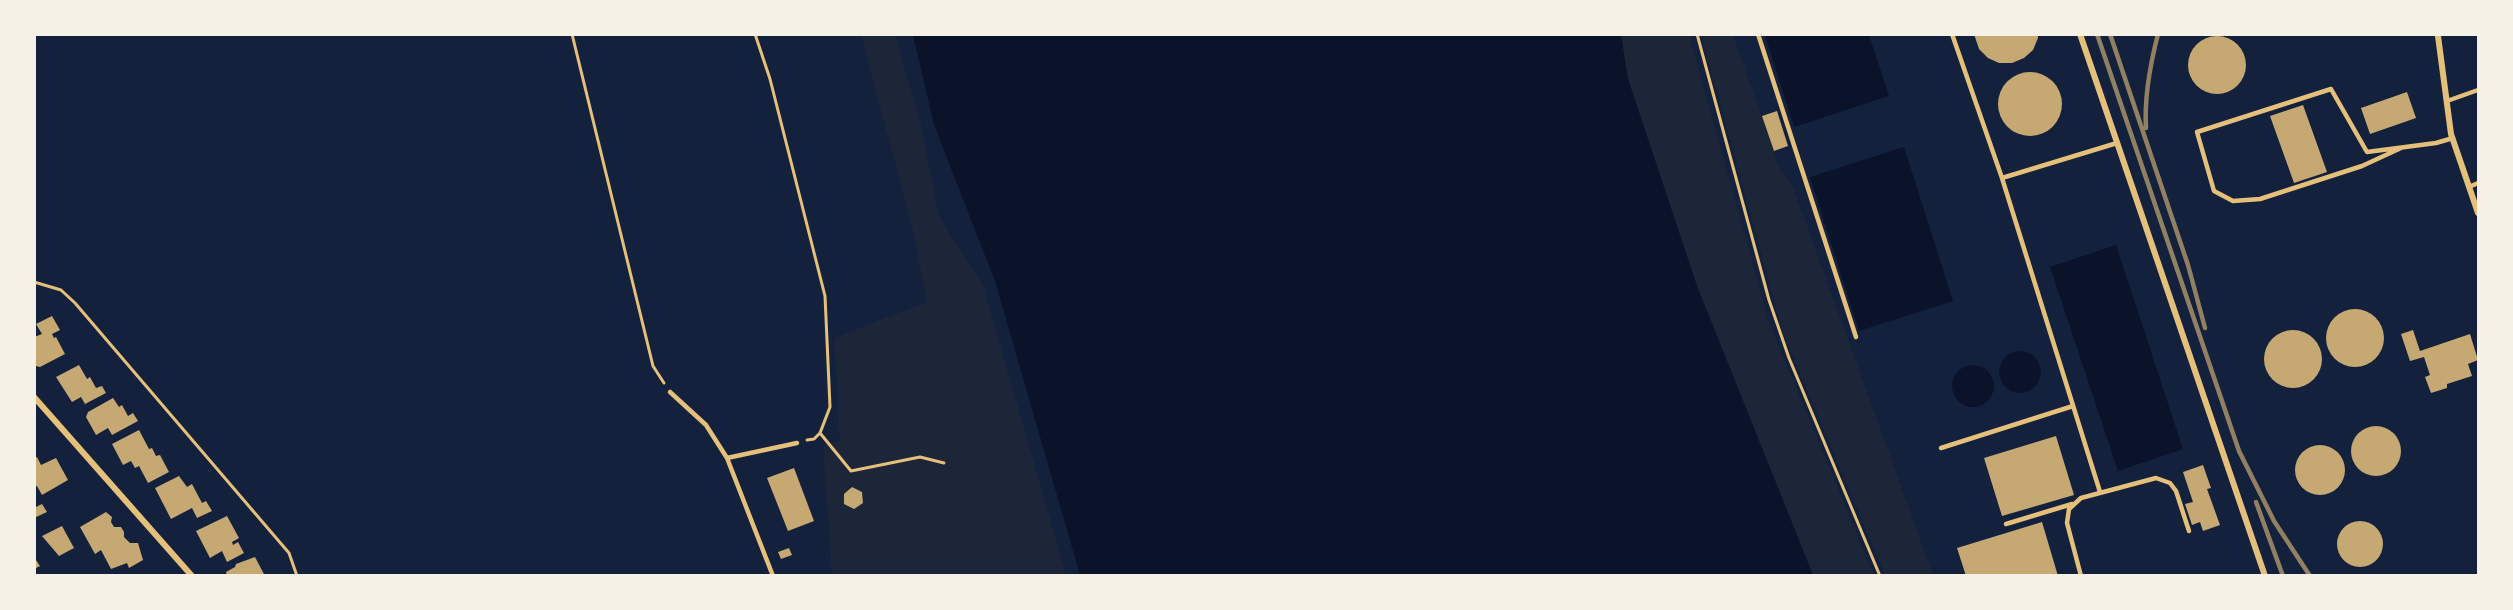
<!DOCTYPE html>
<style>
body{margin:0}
#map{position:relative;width:2513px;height:610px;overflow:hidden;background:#14213d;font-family:"Space Grotesk",sans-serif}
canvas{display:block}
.frame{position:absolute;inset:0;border:36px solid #f6f1e7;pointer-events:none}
</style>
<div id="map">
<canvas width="2513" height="610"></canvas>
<div class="frame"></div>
</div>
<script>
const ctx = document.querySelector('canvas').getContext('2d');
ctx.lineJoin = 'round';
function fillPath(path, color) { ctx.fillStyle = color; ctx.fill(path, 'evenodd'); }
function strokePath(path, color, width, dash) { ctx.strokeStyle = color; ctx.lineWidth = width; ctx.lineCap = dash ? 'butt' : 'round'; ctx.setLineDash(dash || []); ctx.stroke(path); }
fillPath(new Path2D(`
 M861,35H895L921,125L939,216L983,286L1066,575H832L823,444L840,441L834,338L927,302L912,226Z
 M1621,35H1689L1769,322L1874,575H1813L1697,286L1628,79Z
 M1701,35H1733L1781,172L1792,184L1933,575H1885L1783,333Z`), '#1d2539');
fillPath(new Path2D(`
 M913,35H1621L1628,79L1697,286L1813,575H1080L995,281L934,125Z
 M1765,35H1869L1889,96L1794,127Z
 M1904,147L1953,301L1859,331L1810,177Z
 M2116,245L2183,449L2118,471L2050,267Z
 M1999 372a21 21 0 1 1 42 0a21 21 0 1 1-42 0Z
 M1952 386a21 21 0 1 1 42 0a21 21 0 1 1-42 0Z`), '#0b132b');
fillPath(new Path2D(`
 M1974,34H2038V38L2033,50L2024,58L2012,63H1999L1988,58L1979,49Z
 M2188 65a29 29 0 1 1 58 0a29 29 0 1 1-58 0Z
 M1998 104a32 32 0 1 1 64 0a32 32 0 1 1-64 0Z
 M2407,92L2416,118L2370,134L2361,108Z
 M2303,105L2327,172L2294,183L2270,116Z
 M1777,111L1788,146L1774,151L1762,116Z
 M2326 338a29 29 0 1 1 58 0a29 29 0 1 1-58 0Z
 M52,316L60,330L52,334L54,338L56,337L65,354L40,367L36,366L34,337L42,334L36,324Z
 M2413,330L2420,351L2470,334L2478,360L2468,364L2472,376L2447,384V388L2431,393L2425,377L2430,375L2424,357L2410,361L2401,334Z
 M2264 359a29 29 0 1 1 58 0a29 29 0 1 1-58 0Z
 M79,365L87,379L90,377L96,388L102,386L106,393L85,404L81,397L72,402L56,377Z
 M113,398L119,407L122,405L128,416L133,413L138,421L112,435L108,428L96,435L86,417L88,412Z
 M2351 451a25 25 0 1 1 50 0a25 25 0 1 1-50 0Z
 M139,430L149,449L152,448L156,456L160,455L169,472L148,483L139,466L135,468L131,461L123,465L112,444Z
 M2056,436L2074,495L2002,516L1984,458Z
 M2295 470a25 25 0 1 1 50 0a25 25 0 1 1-50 0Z
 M37,457L41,465L56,458L68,480L42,495L37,486L34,487V458Z
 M2203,465L2211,488L2207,489L2220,525L2203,531L2200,522L2192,525L2185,504L2193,502L2183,472Z
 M794,468L814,521L788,531L767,478Z
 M179,476L187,487L192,484L202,503L206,501L212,511L197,518L192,508L171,519L155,488Z
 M852,487L862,492L863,503L854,509L844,504V494Z
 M42,504L47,512L34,518V508Z
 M106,512L112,517L111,522L114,527H121L124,532V537L130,543H138L143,560L129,568L127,563L111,569L101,550L95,554L80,527Z
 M227,516L239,538L232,542L233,545L238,542L244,553L227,562L222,551L210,558L196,531Z
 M2337 544a23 23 0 1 1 46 0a23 23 0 1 1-46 0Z
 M2042,522L2058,576H1966L1957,548Z
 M62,526L74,548L59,556L42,536Z
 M789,548L792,555L781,559L778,552Z
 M34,557L40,566L34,569Z
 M255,557L265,576H227L226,572L235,567L236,564Z`), '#c6a872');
strokePath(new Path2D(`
 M572,34L653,366L664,383
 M755,34L770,79L825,296L830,407L820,433L814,439L807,440
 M1697,34L1769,300L1789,358L1880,576
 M34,282L61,290L75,303L289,553L297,576
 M820,433L851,471L920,457L944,463`), '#e5c07b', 3);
strokePath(new Path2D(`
 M1758,34L1856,337
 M1952,34L2002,178
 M2447,101L2478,90
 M2401,148L2362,166L2260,199L2233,201L2214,191L2197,132L2331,89L2367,152L2436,143L2453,138
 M2469,187L2478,183
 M670,392L706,425L727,458L773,576
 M1941,448L2073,406
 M727,458L797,443
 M2100,492L2002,178L2117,143
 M2006,524L2072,504
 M2081,576L2067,523L2069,509L2081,498L2156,478L2170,483L2176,491L2189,531`), '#e5c07b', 4.5);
strokePath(new Path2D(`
 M2080,34L2265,576
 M2438,36L2451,134L2478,213
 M34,397L192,576`), '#e5c07b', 6);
strokePath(new Path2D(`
 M2097,34L2239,451L2274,521L2310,576
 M2110,34L2188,265L2205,328
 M2146,128C2144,96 2150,65 2158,34
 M2256,502L2283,576`), '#918062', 4.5);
</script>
